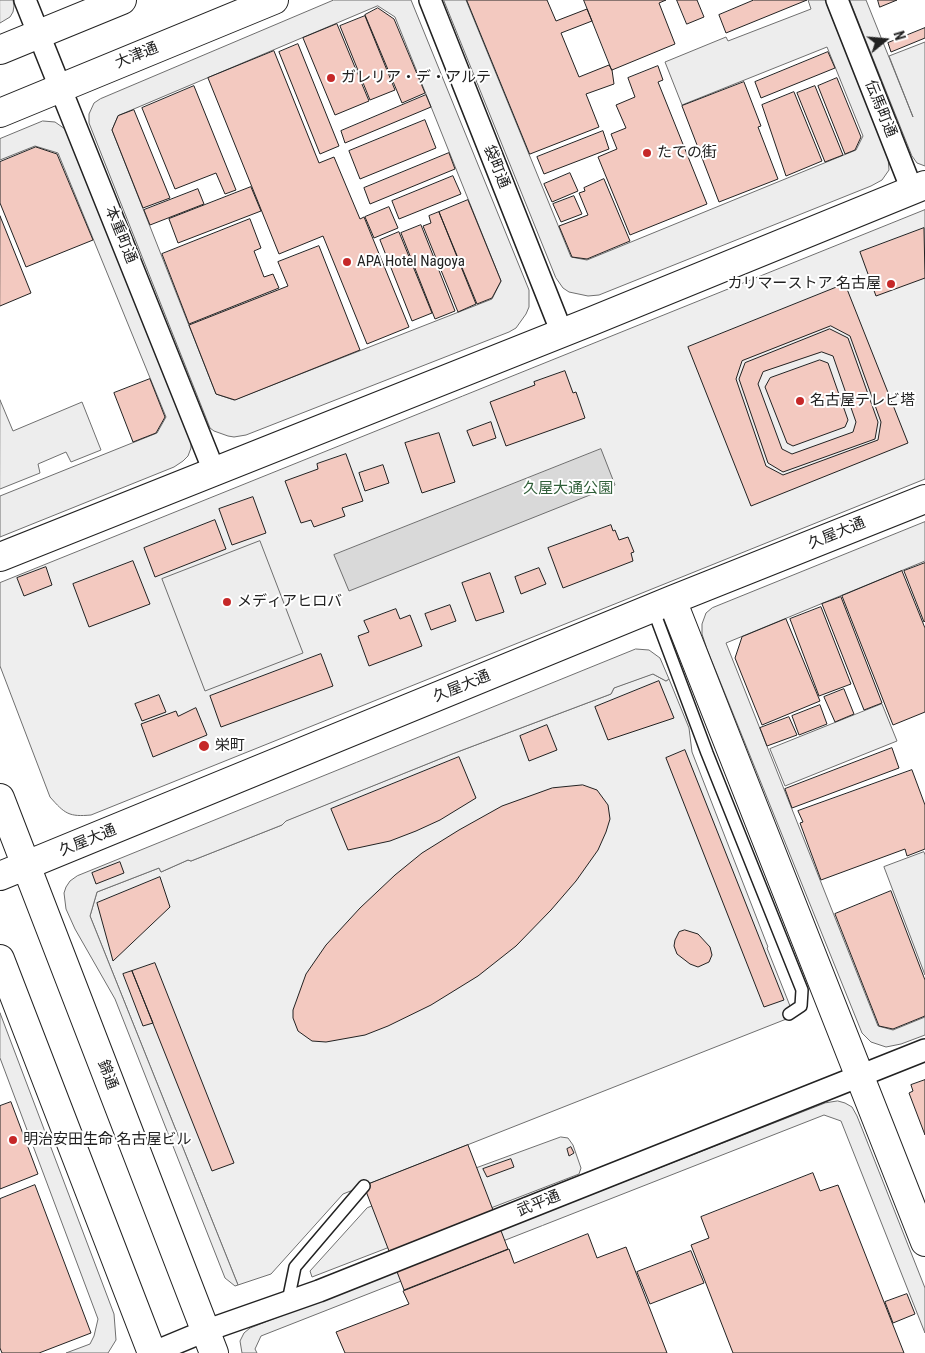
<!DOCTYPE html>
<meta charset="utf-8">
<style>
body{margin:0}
#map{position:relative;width:925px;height:1353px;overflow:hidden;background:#fff;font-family:"Roboto Condensed",sans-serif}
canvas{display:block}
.north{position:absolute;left:860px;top:15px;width:50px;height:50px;-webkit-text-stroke:4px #fff;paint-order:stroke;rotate:73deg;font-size:14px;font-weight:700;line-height:20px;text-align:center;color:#222}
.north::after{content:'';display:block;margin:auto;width:18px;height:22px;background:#222;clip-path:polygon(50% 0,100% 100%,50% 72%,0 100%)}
</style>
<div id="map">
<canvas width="925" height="1353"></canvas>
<div class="north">N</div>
</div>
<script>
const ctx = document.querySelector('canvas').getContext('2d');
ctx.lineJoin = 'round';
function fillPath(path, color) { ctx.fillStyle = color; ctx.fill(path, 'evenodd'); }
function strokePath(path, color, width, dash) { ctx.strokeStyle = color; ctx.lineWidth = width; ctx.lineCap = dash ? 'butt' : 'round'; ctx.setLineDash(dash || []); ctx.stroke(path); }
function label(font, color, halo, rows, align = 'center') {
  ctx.font = font + ' "Roboto Condensed","Noto Sans JP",sans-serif'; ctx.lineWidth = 4; ctx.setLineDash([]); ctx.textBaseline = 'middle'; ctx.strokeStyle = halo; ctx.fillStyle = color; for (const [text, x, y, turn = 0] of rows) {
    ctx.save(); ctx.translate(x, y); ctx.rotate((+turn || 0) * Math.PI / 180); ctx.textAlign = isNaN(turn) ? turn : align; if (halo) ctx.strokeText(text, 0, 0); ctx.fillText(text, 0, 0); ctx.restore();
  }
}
const green = new Path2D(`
 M925,210V479L91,815C69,817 65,814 50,797L0,666V583Z
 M653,674L666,681L669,679L689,728L692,752L768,947L767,948L794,1016L343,1194L271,1274L238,1285L90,916L97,892L159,868L161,872L188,860L191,861L282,825L285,821L452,754L611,694L614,688Z
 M561,1137L568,1138L573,1145L581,1168L579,1174L312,1277L310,1271L367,1208Z`);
fillPath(green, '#eee');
strokePath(green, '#6f6f6f', 1);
const parking = new Path2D(`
 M0,0H13L14,6L13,12L10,17L0,23Z
 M334,0H411L529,290V307L526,314L516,328L509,332L246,435L234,437L228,436L214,431L210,428L89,123V114L94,103L100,99ZM378,6L395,17L501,281L492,299L234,400L216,394L112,130L118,116Z
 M444,0H466L571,257L587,260L856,150L863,136L827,47L682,105L665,62L726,37L728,41L811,9L808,0H825L888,157L889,170L882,180L871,186L599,295L588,296L569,292L563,288L556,278Z
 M850,0H866L913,117L889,56L925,42V166L917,163L912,156Z
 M43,121L55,122L65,129L73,144L191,441V448L188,456L183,461L174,467L0,537V496L157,433L166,417L58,153L35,146L0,160V139Z
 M0,400L13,431L82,402L101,450L71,462L66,452L38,464L40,473L0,489Z
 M925,522V561L726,643L878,1026L893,1030L925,1017V1035L901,1044L886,1047L871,1042L862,1033L707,649L702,634V624L706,613L712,608Z
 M260,541L303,653L205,691L162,579Z
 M636,649L649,650L660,658L669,679L666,681L653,674L614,688L611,694L452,754L286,821L282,825L191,861L188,860L161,872L159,868L97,892L90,916L238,1285L235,1286L225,1278L115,999L75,929L66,909L64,893L66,887L70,881L77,876Z
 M882,704L897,741L785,786L770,749Z
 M924,852L925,855V975L884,867Z
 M0,1013L114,1314L116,1340L108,1353H66L90,1344L94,1336L98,1319L0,1058Z
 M838,1101L845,1103L852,1107L857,1116L925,1288V1333L841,1121L824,1115L261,1336L255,1349L257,1353H242L240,1341L244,1333L250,1328L825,1103Z`);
fillPath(parking, '#ededed');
strokePath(parking, '#6f6f6f', 1);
const water = new Path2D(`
 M601,449L615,485L349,591L334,555Z`);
fillPath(water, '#d9d9d9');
strokePath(water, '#6f6f6f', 1);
const building = new Path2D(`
 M467,0H547L556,21L587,9L592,21L561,33L579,77L609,65L612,70L614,84L586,94L599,127L530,154Z
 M584,0H666L659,3L675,44L612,70Z
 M677,0H697L704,17L687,24Z
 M754,0H807L726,33L719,15Z
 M878,0H897L880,7Z
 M378,8L394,19L425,93L402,103L365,15Z
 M365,16L395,90L370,100L340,26Z
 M337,24L369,101L335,115L303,38Z
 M925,28V38L891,52L888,43Z
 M298,44L339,146L320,154L279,52Z
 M274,51L319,163L334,157L360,219L364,217L409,327L367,344L323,236L279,254L208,78Z
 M828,52L835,68L761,98L755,82Z
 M658,66L663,80L658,82L707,204L630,235L598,157L617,149L611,134L626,128L616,105L635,97L628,78Z
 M837,78L861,137L855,150L845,154L818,86Z
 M744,82L761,126L758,127L778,179L719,202L682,106Z
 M194,86L236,190L225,194L216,173L175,189L142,108Z
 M815,86L843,155L825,162L797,93Z
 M794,92L822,161L786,176L762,105Z
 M426,95L431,107L345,143L341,131Z
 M134,110L170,198L143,208L112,130L118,116Z
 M425,120L436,148L360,179L349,151Z
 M603,131L609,149L544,174L537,157Z
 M36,147L57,154L93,240L26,267L0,203V162Z
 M449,153L455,169L370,204L364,188Z
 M570,173L578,191L552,202L544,184Z
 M453,176L461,194L399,219L392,201Z
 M604,179L630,241L587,259L572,257L559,226L588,215L579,193L585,191L584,188Z
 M251,187L261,211L178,243L169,219Z
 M198,189L204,204L150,225L144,210Z
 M574,196L582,214L561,222L553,204Z
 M468,200L501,281L492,298L477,304L439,212Z
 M389,207L398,228L374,238L365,217Z
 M439,212L476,304L458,312L423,226L431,223L429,216Z
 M0,216L31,293L0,306Z
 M250,219L261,248L254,251L264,277L273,274L279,288L189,324L162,254Z
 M421,225L455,311L435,319L401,233Z
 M924,228L925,278L876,296L860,252Z
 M399,232L432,313L412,321L380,240Z
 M319,246L360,350L235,400L216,394L189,325L288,286L278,262Z
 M845,284L908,443L751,506L688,347Z
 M831,326L850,336L881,422L878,440L783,475L766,466L736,379L742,361Z
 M830,329L848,338L878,422L875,439L783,472L768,463L739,379L745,363Z
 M822,352L833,356L856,422L853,432L792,454L782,449L758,384L763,372Z
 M820,360L828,363L848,420L845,427L793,446L787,443L765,387L770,378Z
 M565,371L573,393L576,392L585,418L506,446L490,402L535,385L534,382Z
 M150,379L165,417L156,433L133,442L114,393Z
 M491,422L496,438L473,446L467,431Z
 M439,433L455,482L422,493L405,443Z
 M346,454L363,501L342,508L345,516L314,527L311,520L301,523L285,481L318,469L317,464Z
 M383,465L389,483L365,491L359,473Z
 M253,497L266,533L232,545L219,509Z
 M215,520L226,549L155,577L144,548Z
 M611,525L613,531L615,530L619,540L628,537L634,552L631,553L633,561L563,588L548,548Z
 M133,561L150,604L89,627L73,584Z
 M925,563V621L924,622L904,571Z
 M46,567L52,585L24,596L17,578Z
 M539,568L546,584L521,594L515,577Z
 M902,571L925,628V712L893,725L842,596Z
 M490,573L504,612L476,621L462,583Z
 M841,597L882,703L864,710L822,604Z
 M450,605L456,621L431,630L425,614Z
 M821,607L851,684L819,696L790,619Z
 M396,609L400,619L410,615L422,646L369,666L358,636L369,632L364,621Z
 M786,619L820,701L762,725L735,658L742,637Z
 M321,654L333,686L221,727L210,696Z
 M659,681L674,718L608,740L595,707Z
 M844,689L854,714L835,722L824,697Z
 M159,695L166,712L142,721L135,704Z
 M820,705L827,724L799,735L792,716Z
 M196,708L207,735L153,757L141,724L176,711L178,716Z
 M789,717L797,735L767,746L760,728Z
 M547,725L557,750L529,761L520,736Z
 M892,748L899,768L792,808L785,789Z
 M685,750L784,1000L764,1007L666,758Z
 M459,757L476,798L440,820L416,831L390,841L348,850L331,809Z
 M912,770L925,805V849L907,856L905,849L821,880L800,823L803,822L798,811Z
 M583,785L597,790L608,805L610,819L606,832L598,850L576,881L551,910L516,946L478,976L431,1005L388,1026L365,1035L326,1042L312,1041L298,1031L293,1018V1010L306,974L326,945L360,908L395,875L422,853L459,830L502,806L552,788Z
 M120,862L124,873L96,884L92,873Z
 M160,877L170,907L113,961L97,903Z
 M891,891L925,980V1016L893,1029L879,1026L835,914Z
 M685,930L698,934L710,947L712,955L709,962L698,967L690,964L677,954L674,946L675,940L679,932Z
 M155,963L234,1163L212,1171L132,971Z
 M132,971L153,1023L143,1026L123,974Z
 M925,1080V1135L909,1093L913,1091L911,1085Z
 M11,1102L38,1174L0,1189V1106Z
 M468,1145L508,1249L404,1290L364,1186Z
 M571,1147L574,1153L569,1156L567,1149Z
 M511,1159L514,1167L487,1177L483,1169Z
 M813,1173L820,1191L838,1185L904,1353H733L691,1245L709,1238L701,1217Z
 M35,1185L91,1333L39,1353H2L0,1348V1199Z
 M588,1234L597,1258L626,1247L667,1353H345L336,1332L409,1304L403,1291L509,1249L514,1263Z
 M691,1251L704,1283L650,1304L637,1272Z
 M907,1294L915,1314L893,1323L885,1302Z`);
fillPath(building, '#f3c9c0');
strokePath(building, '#222', 1);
const service = new Path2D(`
 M653,609L707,753L802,990L801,1006L789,1014
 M288,1301L295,1267L364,1186`);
const minor = new Path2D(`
 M25,0L214,471
 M430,0L562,333
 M837,0L912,190
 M152,1353L205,1331L319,1291L925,1050`);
const tertiary = new Path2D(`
 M0,50L122,0
 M0,113L274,0
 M0,557L592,321L925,185
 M672,600L925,1242
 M0,798L214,1353
 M0,876L672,600L925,499
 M0,959L152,1353`);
strokePath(service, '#222', 14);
strokePath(minor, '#222', 24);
strokePath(tertiary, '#222', 30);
strokePath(service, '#fff', 11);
strokePath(minor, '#fff', 21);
strokePath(tertiary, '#fff', 28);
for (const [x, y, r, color] of [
 [331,78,5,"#c62828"],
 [647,153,5,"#c62828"],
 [347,262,5,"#c62828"],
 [891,284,5,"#c62828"],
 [800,401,5,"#c62828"],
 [227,602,5,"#c62828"],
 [204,746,6,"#c62828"],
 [13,1140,5,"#c62828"]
]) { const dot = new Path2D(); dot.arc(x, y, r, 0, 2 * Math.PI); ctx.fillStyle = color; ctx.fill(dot); strokePath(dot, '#fff', 2); }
label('15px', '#222', '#fff', [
 ["大津通",137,56,-22],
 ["伝馬町通",880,109,68],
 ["袋町通",496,167,68],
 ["本重町通",120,235,68],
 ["久屋大通",837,534,-22],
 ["久屋大通",462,687,-22],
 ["久屋大通",88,841,-22],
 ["錦通",107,1075,69],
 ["武平通",539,1204,-22]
]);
label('15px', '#222', '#fff', [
 ["ガレリア・デ・アルテ",341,78],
 ["たての街",657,153],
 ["APA Hotel Nagoya",357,262],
 ["カリマーストア 名古屋",881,284,"right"],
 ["名古屋テレビ塔",810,401],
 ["メディアヒロバ",237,602],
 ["栄町",215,746],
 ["明治安田生命 名古屋ビル",23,1140]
], 'left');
label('15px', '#2f5e38', '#fff', [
 ["久屋大通公園",568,489]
]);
</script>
